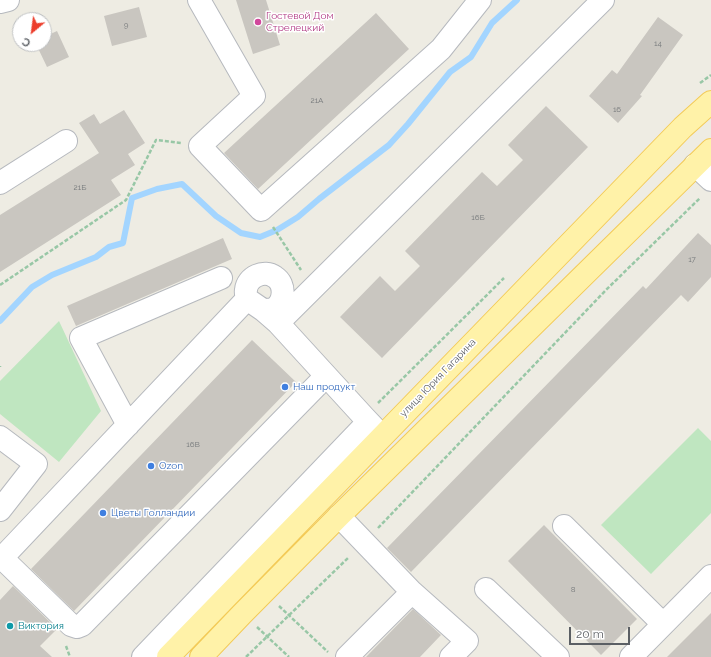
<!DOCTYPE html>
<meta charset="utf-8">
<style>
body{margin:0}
#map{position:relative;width:711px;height:657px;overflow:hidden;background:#eeece3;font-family:Raleway,sans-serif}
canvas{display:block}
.north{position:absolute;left:12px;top:12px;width:40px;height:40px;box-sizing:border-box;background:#fff;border:1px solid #bdbfc1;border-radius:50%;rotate:209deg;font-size:11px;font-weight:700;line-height:16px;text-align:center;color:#5b5f64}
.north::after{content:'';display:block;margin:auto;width:14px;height:18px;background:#ec3e2c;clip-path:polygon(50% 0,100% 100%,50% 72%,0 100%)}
.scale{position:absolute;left:569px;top:627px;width:61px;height:18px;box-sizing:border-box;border:2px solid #5b5f64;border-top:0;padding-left:5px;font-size:12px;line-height:14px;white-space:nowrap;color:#5b5f64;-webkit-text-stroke:3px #fff;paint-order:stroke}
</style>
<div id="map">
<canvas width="711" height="657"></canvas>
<div class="north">С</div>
<div class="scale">20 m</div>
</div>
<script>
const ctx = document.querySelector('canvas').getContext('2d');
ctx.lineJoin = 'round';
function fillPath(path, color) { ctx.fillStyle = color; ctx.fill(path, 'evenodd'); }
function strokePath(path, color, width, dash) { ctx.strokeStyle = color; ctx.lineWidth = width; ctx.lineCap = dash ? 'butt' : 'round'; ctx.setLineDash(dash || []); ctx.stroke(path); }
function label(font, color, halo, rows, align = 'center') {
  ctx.font = font + ' Raleway,sans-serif'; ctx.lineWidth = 3; ctx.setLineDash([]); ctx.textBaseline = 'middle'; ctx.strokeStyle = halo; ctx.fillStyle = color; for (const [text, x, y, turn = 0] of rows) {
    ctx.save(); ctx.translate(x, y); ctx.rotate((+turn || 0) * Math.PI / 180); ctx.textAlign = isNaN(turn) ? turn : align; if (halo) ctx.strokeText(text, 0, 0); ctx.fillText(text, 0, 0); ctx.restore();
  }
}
fillPath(new Path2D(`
 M59,321L101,411L59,462L0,414V381Z
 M698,428L711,441V513L651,574L601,525Z`), '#bfe6c0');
strokePath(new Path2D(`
 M0,321L32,287L52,275L96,257L109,247L123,243L132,198L157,189L182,184L216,216L241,233L260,237L277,230L298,217L319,199L389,145L408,124L450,72L471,57L492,23L517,0`), '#a3d5ff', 6);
fillPath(new Path2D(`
 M236,0H266L280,45L253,54Z
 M139,7L147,37L112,46L104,16Z
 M376,13L409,49L258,189L224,153Z
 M658,17L683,35L640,95L642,96L618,123L589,96L612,70L617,74Z
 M57,31L69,57L47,67L36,44H44V37Z
 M546,106L588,147L382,358L340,317L380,276L395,291L420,266L405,251L482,172L497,186L523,160L508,145Z
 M124,110L145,143L128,154L135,165L111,180L121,195L0,272V215L99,153L79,123L94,114L100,124Z
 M698,233L711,245V277L688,302L681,295L411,572L387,548L643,286L646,289Z
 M223,238L232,259L76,326L67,306Z
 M252,340L296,382L74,611L31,569Z
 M544,525L637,619L601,655L508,561Z
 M13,586L57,629L40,646L52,657H0V600Z
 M413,609L441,635L420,657H366Z
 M711,613V657H667Z`), '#c9c6c0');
const minor = new Path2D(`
 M199,0L254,96L200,146L261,210L441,49L480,0
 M0,2L8,0
 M695,165L711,180
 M0,183L66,141
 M247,299C247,297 245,293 246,290C247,277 264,269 275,277C286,284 285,303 273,309C270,310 266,310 263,310
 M278,323L603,0
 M326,376L82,625L77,627L71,625L2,558L247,299L263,310L278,323L364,417L382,436
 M128,425L81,338L221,278
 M0,437L36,464L0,510
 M339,516L412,592L347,657
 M564,526L663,624
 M486,589L558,657
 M412,592L467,641L451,657
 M143,657L368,422
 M631,657L711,576`);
const major = new Path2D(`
 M168,657L683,127L711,102
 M201,657L242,614L339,516L711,150`);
strokePath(minor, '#b6b9be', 24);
strokePath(major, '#f3ca57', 24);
strokePath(new Path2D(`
 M700,83L711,75
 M273,227L301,270
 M0,285L126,200L156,140L181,143
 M0,366V367
 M378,403L504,278
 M378,528L606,290L700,198
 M279,606L328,652
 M257,627L289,657
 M66,646L70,657
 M246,657L349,557`), '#98c7a6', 2.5, [4, 2]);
strokePath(minor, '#fff', 22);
strokePath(major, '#fff2a8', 22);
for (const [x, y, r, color] of [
 [258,22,4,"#d1479c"],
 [285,387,4,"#3f7fe0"],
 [151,466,4,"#3f7fe0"],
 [103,513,4,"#3f7fe0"],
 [10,626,4,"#0f9aa8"]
]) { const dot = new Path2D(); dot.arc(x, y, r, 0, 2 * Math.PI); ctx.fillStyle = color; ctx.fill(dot); strokePath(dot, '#fff', 1.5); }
label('8px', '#76797b', null, [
 ["9",126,26],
 ["14",658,44],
 ["21А",317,101],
 ["16",617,110],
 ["21Б",80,188],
 ["16Б",478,218],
 ["17",692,260],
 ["16В",193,445],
 ["8",573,590]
]);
label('10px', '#b23c85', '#fff', [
 ["Гостевой Дом",266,16],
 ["Стрелецкий",266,28]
], 'left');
label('10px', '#5b5f64', '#fff', [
 ["улица Юрия Гагарина",438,378,-46]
]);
label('10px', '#366cbe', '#fff', [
 ["Наш продукт",293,387],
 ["Ozon",159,466],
 ["Цветы Голландии",111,513]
], 'left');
label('10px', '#0d838f', '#fff', [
 ["Виктория",18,626]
], 'left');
</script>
